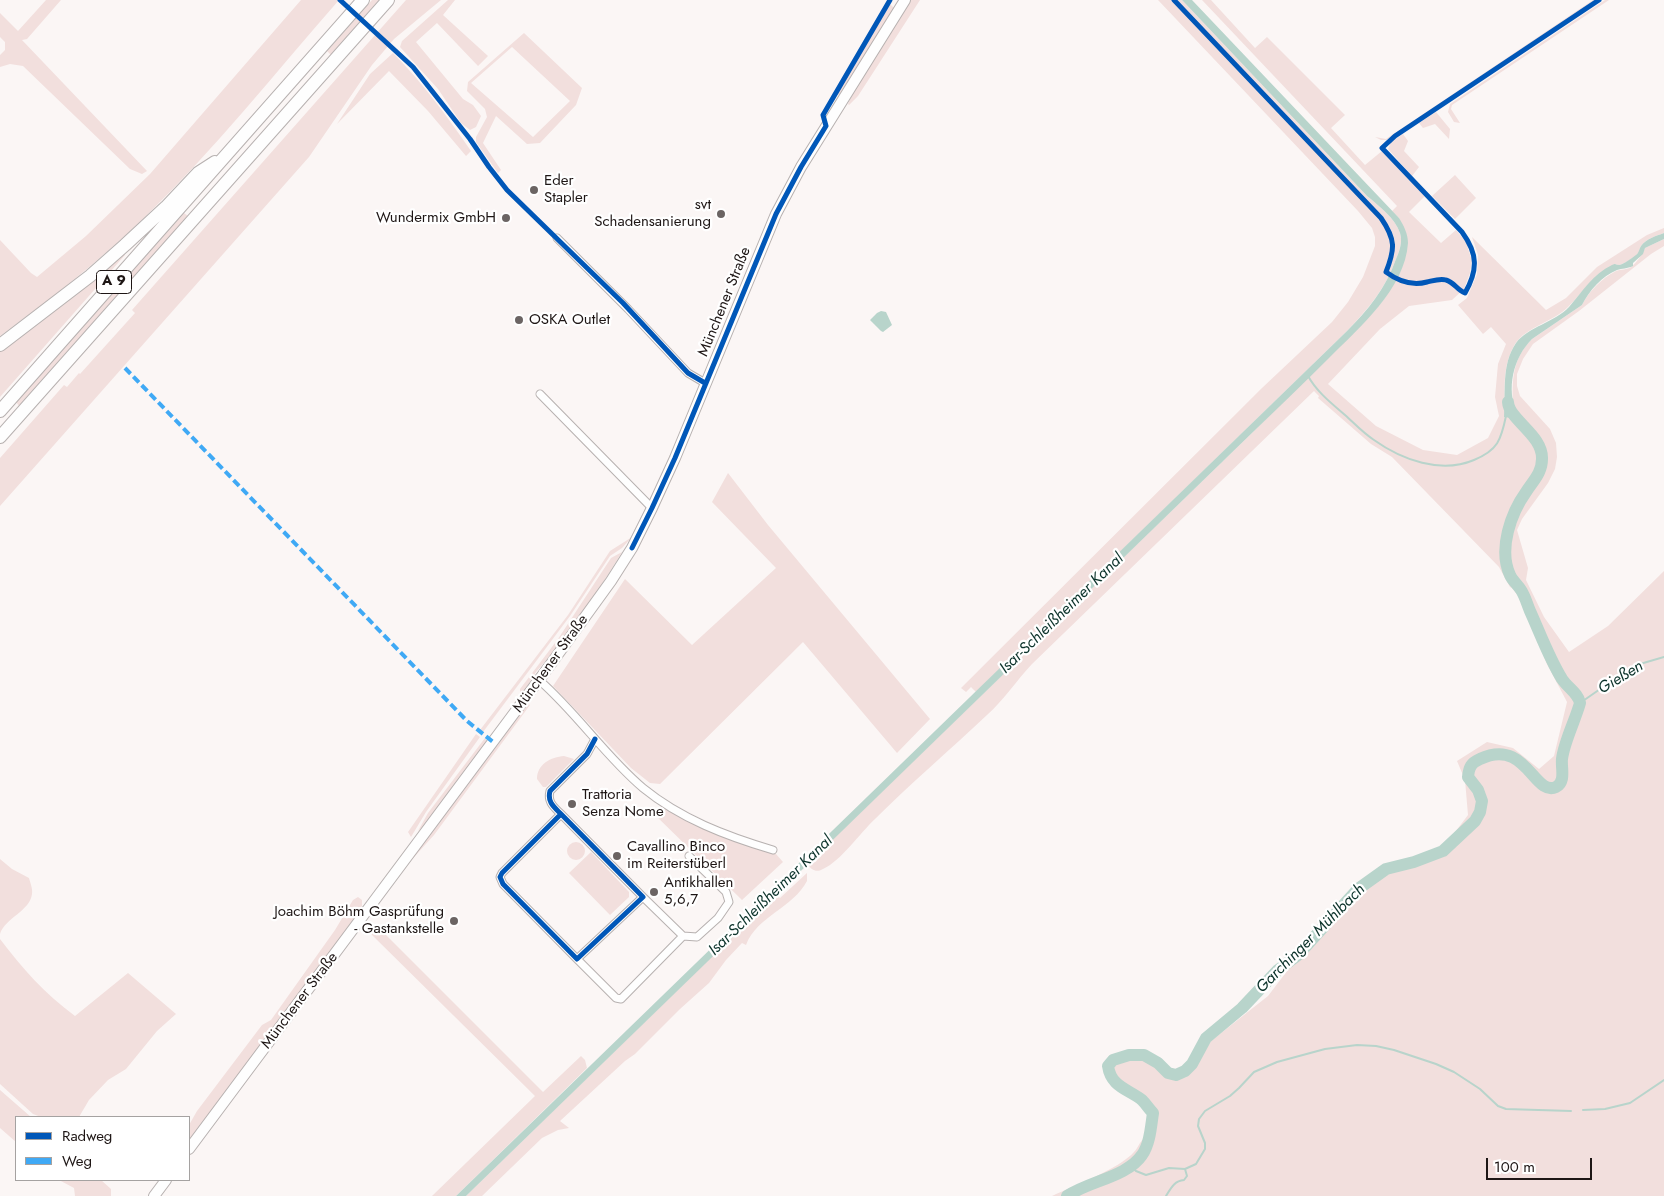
<!DOCTYPE html>
<meta charset="utf-8">
<style>
body{margin:0}
#map{position:relative;width:1664px;height:1196px;overflow:hidden;background:#fbf6f5;font-family:Jost,sans-serif}
canvas{display:block}
.legend{position:absolute;left:15px;top:1116px;width:175px;height:65px;box-sizing:border-box;background:#fff;border:1px solid #a5a2a1;margin:0;padding:6px 9px;list-style:none;font-size:15px;color:#1e1615}
.legend li{display:flex;align-items:center;gap:10px;height:25px}
.legend b{width:25px;border:1px solid #a5a2a1}
.scale{position:absolute;left:1486px;top:1158px;width:106px;height:22px;box-sizing:border-box;border:2px solid #1e1615;border-top:0;padding-left:6px;font-size:15px;line-height:18px;white-space:nowrap;color:#1e1615;-webkit-text-stroke:4px #fff;paint-order:stroke}
</style>
<div id="map">
<canvas width="1664" height="1196"></canvas>
<ul class="legend">
<li><b style="height:6px;background:#0057b8"></b>Radweg</li>
<li><b style="height:6px;background:#3fa9f5"></b>Weg</li>
</ul>
<div class="scale">100 m</div>
</div>
<script>
const ctx = document.querySelector('canvas').getContext('2d');
ctx.lineJoin = 'round';
function fillPath(path, color) { ctx.fillStyle = color; ctx.fill(path, 'evenodd'); }
function strokePath(path, color, width, dash) { ctx.strokeStyle = color; ctx.lineWidth = width; ctx.lineCap = dash ? 'butt' : 'round'; ctx.setLineDash(dash || []); ctx.stroke(path); }
function label(font, color, halo, rows, align = 'center') {
  ctx.font = font + ' Jost,sans-serif'; ctx.lineWidth = 4.5; ctx.setLineDash([]); ctx.textBaseline = 'middle'; ctx.strokeStyle = halo; ctx.fillStyle = color; for (const [text, x, y, turn = 0] of rows) {
    ctx.save(); ctx.translate(x, y); ctx.rotate((+turn || 0) * Math.PI / 180); ctx.textAlign = isNaN(turn) ? turn : align; if (halo) ctx.strokeText(text, 0, 0); ctx.fillText(text, 0, 0); ctx.restore();
  }
}
fillPath(new Path2D(`
 M46,0H61L27,39L22,40L147,171L142,174L130,169L23,66L10,64L0,67V55L5,50V42L0,37V13L18,31Z
 M301,0H339C275,73 214,150 144,218C99,261 50,300 0,336V240L31,273L37,277L86,236L150,174Z
 M372,0H379L331,55L327,51Z
 M406,0H441L394,39L372,65L309,157L0,506V458L64,385L67,387L79,373L80,374L135,313L132,310Z
 M448,0H455L443,15L488,56L478,66L437,23L416,42L463,99L473,105L481,116L476,127L470,130L461,123L438,89L400,47L402,41Z
 M911,0H920L858,96L849,105L848,104L852,94Z
 M1158,0H1182L1367,196C1379,206 1395,218 1400,233C1403,241 1399,252 1396,259C1386,288 1368,309 1347,331L976,692L971,687L966,692L961,688L1262,388L1332,322L1348,302L1363,277L1375,246V237L1372,228L1358,211Z
 M1202,0H1211L1255,48L1267,37L1345,115L1331,128L1365,165L1382,151L1426,195L1409,212L1441,243L1456,230L1466,242L1472,261L1470,273L1464,289L1452,300L1409,306L1380,329L1328,384L1376,426L1423,450L1457,455L1488,438L1499,416L1495,397L1498,364L1506,344L1491,327L1483,334L1458,305L1467,298L1477,274L1478,255L1472,237L1546,310L1566,298L1597,267L1647,235L1664,228V233C1656,236 1646,239 1641,246C1639,250 1639,253 1636,256C1631,259 1624,264 1619,265C1614,265 1616,263 1612,266C1592,276 1583,293 1568,307C1553,322 1526,327 1515,344C1504,362 1504,383 1505,404L1513,406C1512,380 1512,359 1532,339L1582,305C1589,291 1602,278 1616,271C1620,269 1628,270 1631,267C1637,262 1642,255 1645,248L1664,239V246L1651,254L1579,311L1533,344L1523,359L1517,374V386L1520,396L1550,429L1556,443L1557,457L1555,469L1548,483L1522,519L1517,530L1528,568L1526,580L1544,617L1569,652L1608,626L1664,571V1196H1052C1073,1186 1119,1169 1134,1152C1136,1150 1138,1146 1140,1143C1151,1129 1156,1130 1156,1110L1124,1085L1112,1073C1113,1069 1114,1064 1118,1062C1124,1057 1143,1056 1150,1061C1158,1066 1163,1074 1172,1079L1186,1077L1211,1041L1268,996L1333,911L1385,869L1440,852L1468,815L1465,780L1457,761L1487,742L1513,748L1539,769L1554,756L1567,702L1547,664L1519,597L1512,588L1510,587L1499,567L1392,457L1371,444L1318,398L1319,396L1314,391L1032,664C1016,681 1004,700 987,715C950,750 911,783 875,819C860,833 841,861 823,869C816,873 812,870 807,864L1252,433L1375,310L1385,298L1405,255L1399,218L1392,211L1397,206Z
 M1593,0H1596L1387,140H1381L1375,137L1386,139Z
 M1605,0H1609L1452,105L1451,109L1460,123L1454,122L1448,112L1450,104Z
 M890,4L894,8L839,95L837,94Z
 M524,33L582,88L576,105L540,143L527,144L496,116L483,143L501,170L498,173L476,142V137L487,117L485,109L467,91L468,82ZM512,47L570,101L533,137L471,83Z
 M393,53C423,83 447,116 471,151L466,156L428,111L389,71L337,124L370,74Z
 M1436,112L1450,129L1449,139L1435,124L1423,128L1419,123Z
 M1403,134L1408,141L1404,151L1419,167L1412,176L1388,149L1391,142Z
 M1455,175L1476,198L1455,219L1432,196Z
 M184,213L188,216L19,406L16,402Z
 M124,254L125,255L0,397V350Z
 M728,473L768,525L930,719L897,753L803,642L660,784L650,783L631,768L553,686L625,579L692,645L776,568L712,502Z
 M632,537L622,548L610,556L570,616L483,732L480,730L568,615L610,551Z
 M622,552L591,602L556,649L536,672L522,695L520,692V689L558,639L611,558Z
 M527,703L530,705L434,835L407,865Z
 M476,734L480,737L426,812L411,837L408,832Z
 M485,738L487,741L486,743L426,824L418,831L428,813Z
 M564,756L574,759L546,787H543L537,779C537,764 551,757 564,756Z
 M661,806L699,827L739,843L776,854L783,862L742,900L653,813Z
 M567 851a9 9 0 1 1 18 0a9 9 0 1 1-18 0Z
 M591,852L629,892V897L610,915L569,873Z
 M0,859L12,869L29,878C30,882 33,889 32,894C30,911 5,918 0,934Z
 M807,873V881C793,908 757,916 746,945L742,943L726,960L709,983L680,1009L635,1054L625,1061L560,1121L569,1128L558,1130L542,1138L482,1196H466L776,894L780,898Z
 M358,897L362,900V906L360,911L189,1141V1125L197,1111L262,1025L271,1020L335,930L353,900Z
 M377,926L543,1092L581,1056L585,1060L587,1068L456,1196H432L535,1096L371,934Z
 M0,939C23,969 44,993 75,1016L128,973L176,1014L157,1031L126,1069L108,1080L89,1100L79,1117H41L33,1114L0,1084Z
 M0,1090L31,1117H16V1142L0,1128Z
 M59,1180H101L111,1189V1196H75L74,1188Z`), '#f2dfdd');
fillPath(new Path2D(`
 M1182,0H1192L1399,218C1404,226 1408,234 1408,243C1405,289 1359,328 1329,358C1304,383 1278,408 1252,433L466,1196H456L1347,331C1368,310 1386,288 1396,259C1399,252 1403,242 1400,233C1395,218 1379,206 1367,196Z
 M1664,233V239L1645,248L1643,254L1633,263V266C1627,269 1622,268 1617,270C1602,276 1589,291 1582,305L1532,339C1513,358 1506,389 1517,414L1512,418L1504,417C1506,392 1501,365 1516,343C1528,327 1555,322 1569,307C1582,292 1593,274 1612,265C1617,263 1614,265 1619,265C1624,264 1632,258 1636,255C1639,253 1639,249 1641,246C1646,239 1656,236 1664,233Z
 M881,311L886,312L892,325L883,332L881,331L870,320L877,313Z`), '#b8d4cb');
strokePath(new Path2D(`
 M1308,376C1317,392 1331,403 1345,415C1354,423 1363,433 1374,440C1402,460 1441,474 1474,460C1498,450 1501,440 1506,416
 M1580,703L1616,678L1640,664L1664,657
 M1583,1110L1605,1109L1630,1103L1664,1080
 M1131,1166L1136,1171L1146,1175L1169,1168L1185,1169L1196,1164L1205,1149V1143L1198,1126L1199,1119L1205,1111L1230,1096L1239,1088L1254,1072L1277,1062L1325,1049L1357,1045L1376,1046L1394,1050L1436,1064L1454,1072L1480,1089L1498,1106L1506,1109L1571,1111
 M1166,1196C1171,1188 1174,1181 1184,1180L1187,1176L1185,1169`), '#b8d4cb', 2);
strokePath(new Path2D(`
 M1067,1196C1089,1181 1127,1177 1142,1155C1150,1144 1151,1126 1153,1113C1149,1109 1146,1104 1142,1100C1128,1089 1111,1087 1108,1066L1113,1060L1129,1055H1144L1158,1063L1168,1073L1176,1075L1185,1071L1192,1064L1206,1038L1242,1008L1278,970L1298,955L1358,889L1386,869L1414,862L1443,851L1475,821L1480,812L1482,801L1478,790L1468,777C1469,767 1471,763 1480,759C1526,737 1534,797 1556,787C1566,782 1561,768 1562,759C1564,742 1575,721 1580,703C1578,693 1568,688 1562,679C1549,658 1540,633 1530,611C1527,604 1525,596 1521,590C1517,584 1512,580 1510,575C1498,549 1511,513 1526,492C1533,481 1542,473 1542,459C1543,435 1509,420 1508,402`), '#b8d4cb', 12);
const minor = new Path2D(`
 M557,238L628,309L688,373L705,383
 M540,394L652,508
 M539,680C577,713 605,756 643,788C681,819 726,836 773,850
 M561,814L643,897L577,959L503,884L500,877L502,873L561,814C554,807 547,802 550,791L587,754L595,739
 M643,897L683,936L697,937L718,918L729,902L726,892L689,856
 M577,959L616,998L621,999L683,936`);
const secondary = new Path2D(`
 M189,1149L556,657L611,581L632,548L652,508L675,458L776,214L801,167L905,0
 M154,1196L166,1180`);
const motorway = new Path2D(`
 M0,345L90,276L125,245L166,207L198,173L215,162
 M0,411L363,0
 M0,437L388,0`);
strokePath(minor, '#b7b1b0', 9);
strokePath(secondary, '#b7b1b0', 12);
strokePath(motorway, '#b7b1b0', 14);
strokePath(minor, '#fefefe', 7);
strokePath(secondary, '#fefefe', 10);
strokePath(motorway, '#fefefe', 12);
strokePath(new Path2D(`
 M125,368L467,721L493,742`), '#3fa9f5', 4, [8, 4]);
strokePath(new Path2D(`
 M340,0L413,67L470,139L489,167L507,190L623,303L688,373L705,383
 M1174,0L1381,218C1396,240 1395,249 1386,272C1398,281 1412,286 1427,282C1432,281 1440,278 1446,280C1454,282 1457,290 1465,293C1478,270 1478,254 1462,232L1382,148L1395,136L1599,0
 M632,548L652,508L675,458L776,214L801,167L826,126L823,115L890,0
 M561,814L643,897L577,959L503,884L500,877L502,873L561,814C554,807 547,802 550,791L587,754L595,739`), '#0057b8', 5);
for (const [x, y, r, color] of [
 [534,190,5,"#6b6463"],
 [721,214,5,"#6b6463"],
 [506,218,5,"#6b6463"],
 [519,320,5,"#6b6463"],
 [572,804,5,"#6b6463"],
 [617,856,5,"#6b6463"],
 [654,892,5,"#6b6463"],
 [454,921,5,"#6b6463"]
]) { const dot = new Path2D(); dot.arc(x, y, r, 0, 2 * Math.PI); ctx.fillStyle = color; ctx.fill(dot); strokePath(dot, '#fff', 2); }
for (const [x, y, w] of [
 [114,282,35]
]) { const box = new Path2D(); box.roundRect(x - w / 2, y - 11.5, w, 23, 4); ctx.fillStyle = '#fff'; ctx.fill(box); strokePath(box, '#1e1615', 1); }
label('bold 14px', '#1e1615', null, [
 ["A 9",114,282]
]);
label('15px', '#1e1615', '#fff', [
 ["Eder",544,181],
 ["Stapler",544,198],
 ["svt",711,205,"right"],
 ["Schadensanierung",711,222,"right"],
 ["Wundermix GmbH",496,218,"right"],
 ["OSKA Outlet",529,320],
 ["Trattoria",582,795],
 ["Senza Nome",582,812],
 ["Cavallino Binco",627,847],
 ["im Reiterstüberl",627,864],
 ["Antikhallen",664,883],
 ["5,6,7",664,900],
 ["Joachim Böhm Gasprüfung",444,912,"right"],
 ["- Gastankstelle",444,929,"right"]
], 'left');
label('15px', '#1e1615', '#fff', [
 ["Münchener Straße",725,302,-68],
 ["Münchener Straße",551,664,-54],
 ["Münchener Straße",300,1001,-53]
]);
label('italic 16px', '#0b322a', '#fff', [
 ["Isar-Schleißheimer Kanal",1062,614,-44],
 ["Gießen",1621,678,-31],
 ["Isar-Schleißheimer Kanal",771,896,-44],
 ["Garchinger Mühlbach",1311,939,-45]
]);
</script>
